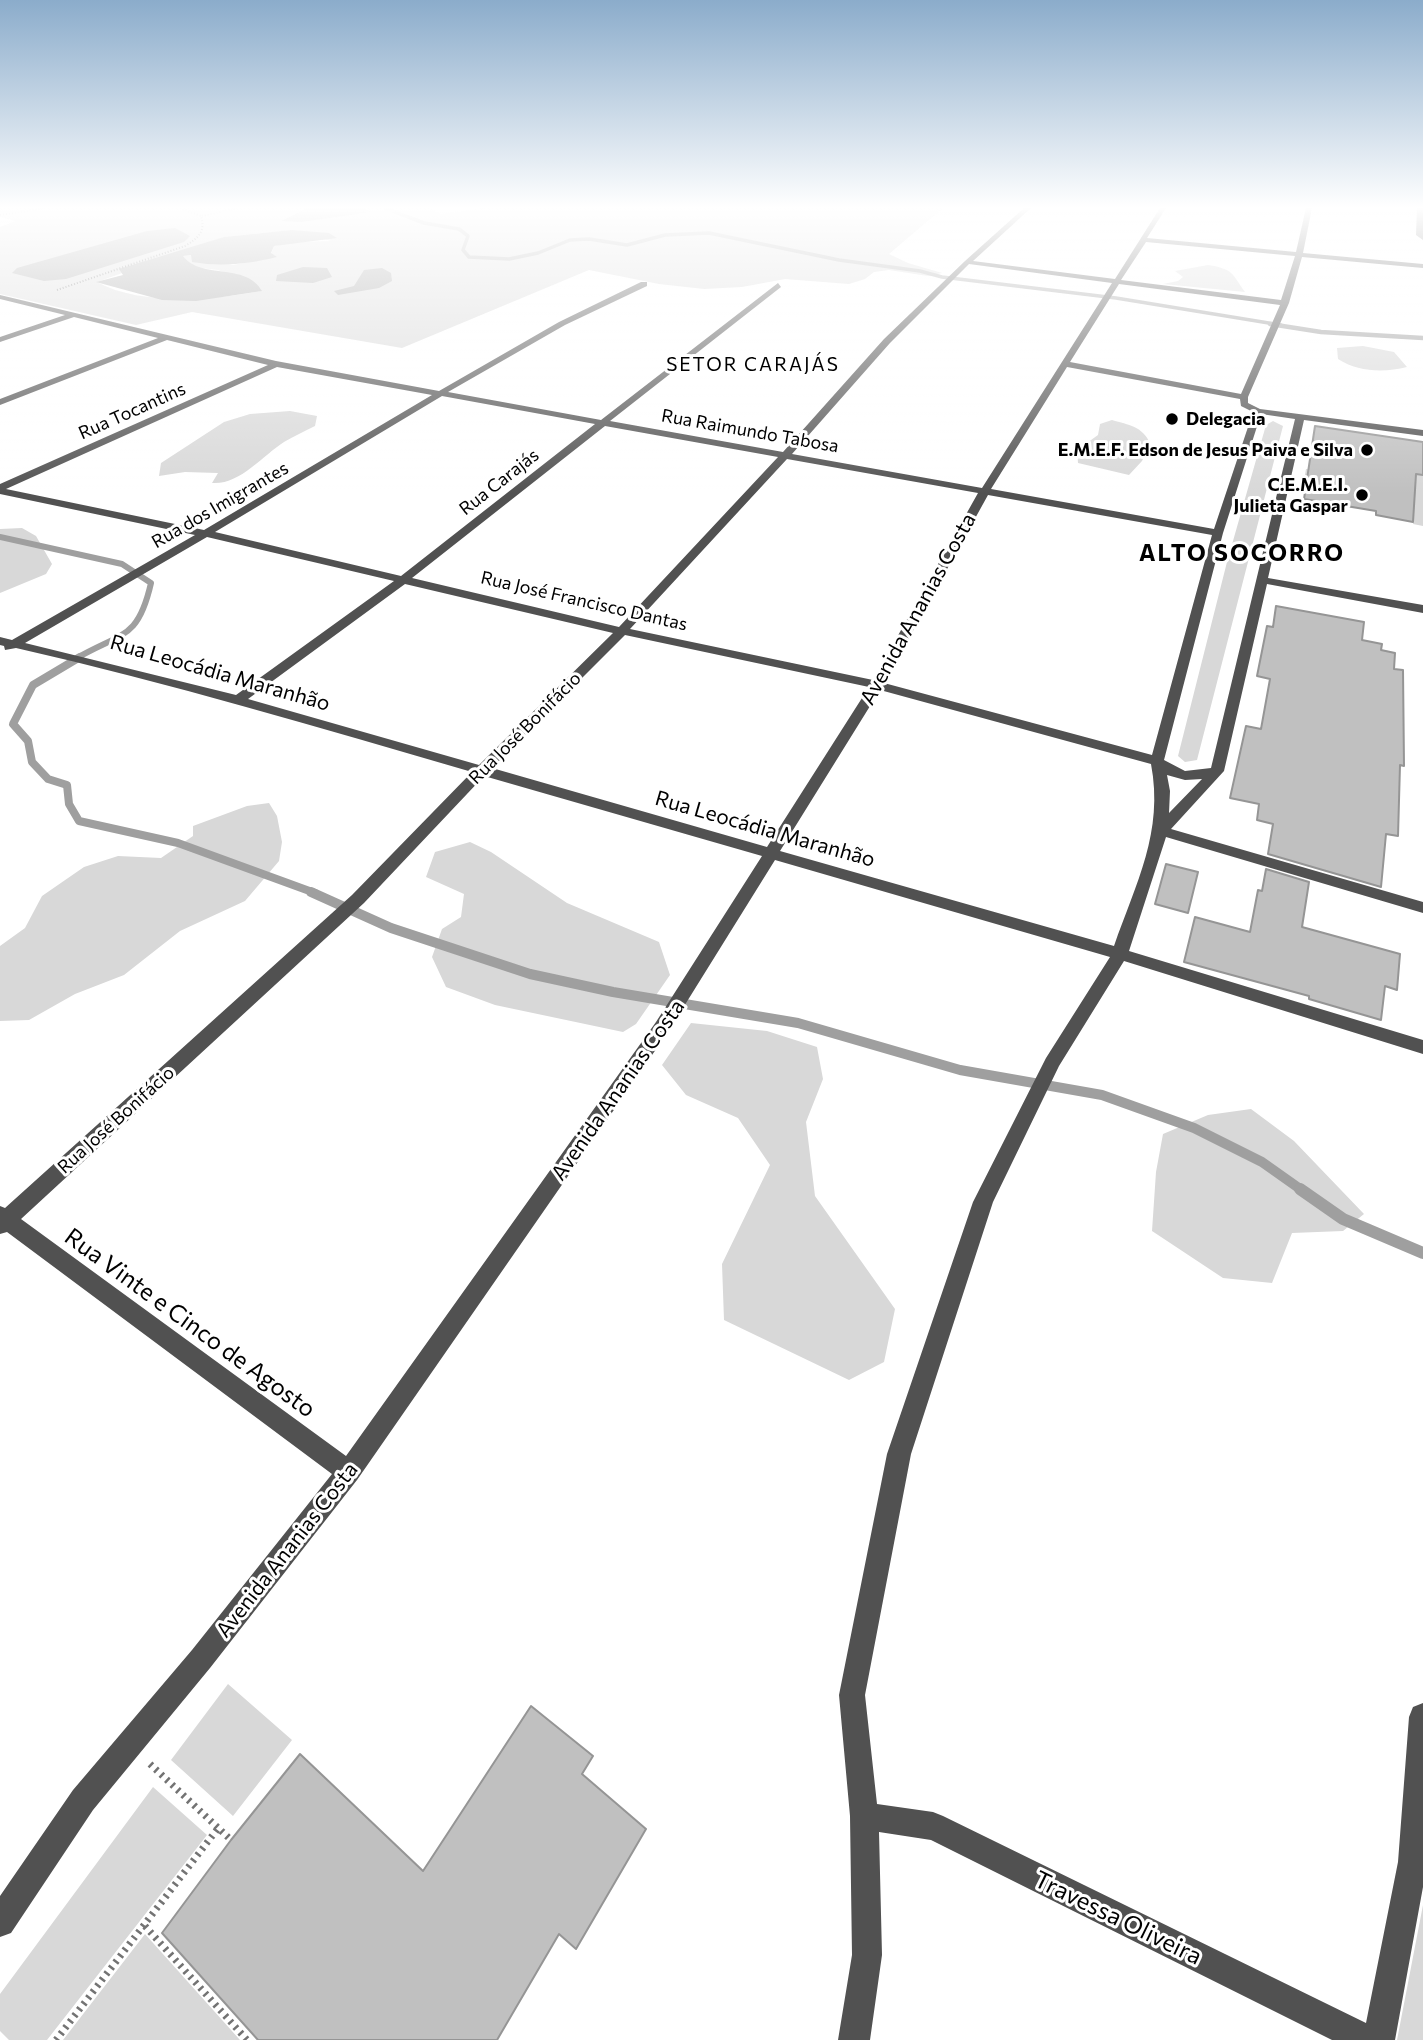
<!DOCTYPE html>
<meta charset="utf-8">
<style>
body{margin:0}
canvas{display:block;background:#fff}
</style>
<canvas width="1423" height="2040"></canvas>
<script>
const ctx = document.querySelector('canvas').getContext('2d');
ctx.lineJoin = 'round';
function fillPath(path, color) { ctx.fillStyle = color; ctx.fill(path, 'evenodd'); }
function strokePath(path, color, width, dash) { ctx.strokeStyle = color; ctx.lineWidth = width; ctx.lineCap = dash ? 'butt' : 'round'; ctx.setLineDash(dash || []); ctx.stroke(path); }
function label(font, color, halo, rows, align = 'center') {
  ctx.font = font + ' Commissioner,sans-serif'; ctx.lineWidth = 6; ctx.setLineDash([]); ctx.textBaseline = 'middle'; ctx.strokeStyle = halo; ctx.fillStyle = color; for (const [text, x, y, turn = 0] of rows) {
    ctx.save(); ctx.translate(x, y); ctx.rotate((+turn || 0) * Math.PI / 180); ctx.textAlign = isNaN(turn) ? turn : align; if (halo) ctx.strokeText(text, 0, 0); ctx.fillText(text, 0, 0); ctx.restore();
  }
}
fillPath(new Path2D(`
 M0,208H308L283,220L302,222L371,212L362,208H429L441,214L484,208H943L889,254L908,263L942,273L928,276L889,270L874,272L865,279L849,284L785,279L742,287L704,289L659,284L589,270L402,348L192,312L136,325L0,294V227L16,221L0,217ZM291,230L331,241L295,242L274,246L271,254L276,257L233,265L192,255L182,256L191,267L218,270L261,291C214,300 140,306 97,282L224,237Z
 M1208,265C1234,269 1232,274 1245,292L1163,284L1178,281L1183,277L1175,271Z
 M1363,346L1394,352L1407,367C1384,373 1358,372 1338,359L1337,348Z
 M290,411L317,416L315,426C305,431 294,436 284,442C262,456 240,485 212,483L218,473L185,472L159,476L161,463L224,422L250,414Z
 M1112,420C1129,425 1142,426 1150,443L1142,461L1129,475L1078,463L1077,450L1098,435L1100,424Z
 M1273,421L1283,426L1197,760L1185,762L1178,756L1227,562L1266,425Z
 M1374,468L1423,475V526L1413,524L1415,489L1376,498L1303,486L1306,469L1383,481Z
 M22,528L36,536L52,564L46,574L0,593V529Z
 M269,803L277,816L282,842L279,861L245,901L180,931L124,975L75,994L29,1020L0,1021V946L25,928L42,896L84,867L118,856L161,858L193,836V826L247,806Z
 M470,842L491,852L567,903L659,942L670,975L636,1024L623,1032L495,1005L446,987L432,957L442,929L461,917L464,894L426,877L435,852Z
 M691,1023L767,1031L817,1047L823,1079L806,1122L815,1196L895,1309L884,1362L849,1380L724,1320L722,1264L770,1165L738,1118L686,1095L662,1065Z
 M1251,1109L1294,1141L1364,1214L1343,1231L1292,1233L1272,1283L1223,1278L1152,1231L1156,1172L1163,1134L1208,1115Z
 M228,1684L292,1740L233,1816L171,1760Z
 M153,1787L207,1835L47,2040H9L0,2031V1994Z
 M1423,1905V2040H1397Z
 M145,1934L240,2040H63Z`), '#d8d8d8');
fillPath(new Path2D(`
 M308,208H362L372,212L302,222L281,221Z
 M175,228L190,236L184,242L66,279L44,281L12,273L17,268L147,231Z
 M291,230L329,233L337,238L274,246L271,253L277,257C248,264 222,267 192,262L191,255L183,256C201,280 246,262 262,291L196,301L162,300L96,282L123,275L119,269L224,237Z
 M303,267L327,268L332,277L313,283L276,281L277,275Z
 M382,268L391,273L392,281L379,288L338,295L334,291L354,286L364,270Z`), '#9f9f9f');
strokePath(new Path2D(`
 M385,208L424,223L459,229L468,236L463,250L469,257L509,259L538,253L570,240L589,239L627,245L665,235L709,233L839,260L920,271L942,277L1116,298L1281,325`), '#9f9f9f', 3.5);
strokePath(new Path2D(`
 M1270,324L1321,332L1423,338`), '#9f9f9f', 4.5);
strokePath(new Path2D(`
 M0,537L122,564L151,583C138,640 122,632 77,658`), '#9f9f9f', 6);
strokePath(new Path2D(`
 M80,657L33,685L13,724L28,741L32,762L48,779L67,785L69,804L79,821L178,843L315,893`), '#9f9f9f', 8);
strokePath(new Path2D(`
 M311,892L391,928L530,974L613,992L798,1023L960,1070L1102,1095L1194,1128L1262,1162L1303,1191`), '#9f9f9f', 10);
strokePath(new Path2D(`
 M1300,1189L1343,1219L1423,1253`), '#9f9f9f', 12);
const building = new Path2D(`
 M1315,426L1423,442V475L1416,474L1413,522L1376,515V511L1304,499Z
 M1276,606L1364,622L1362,640L1382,644L1381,650L1395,653L1394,669L1403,670L1404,766L1400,765L1398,836L1386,834L1381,887L1268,854L1273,824L1257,820L1259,804L1230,798L1246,726L1261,729L1270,679L1257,676L1267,626L1273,627Z
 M1166,864L1198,872L1188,913L1155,904Z
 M1266,869L1309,882L1302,927L1400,954L1397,990L1385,986L1381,1020L1309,999V996L1184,962L1195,917L1250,932L1258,890L1262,891Z
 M531,1706L593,1756L582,1774L646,1829L576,1949L559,1934L497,2040H258L162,1933L231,1840L300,1754L423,1871Z`);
fillPath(building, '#c0c0c0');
strokePath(building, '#959595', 2);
strokePath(new Path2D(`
 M180,208L201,216
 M0,215L45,208
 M57,290L185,246C198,238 206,232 201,216L239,208`), '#737373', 2, [1, 2]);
strokePath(new Path2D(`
 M150,1764L231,1840
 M145,1926L247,2040
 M56,2040L219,1827`), '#737373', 7, [2.5, 5]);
fillPath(new Path2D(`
 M1024,208H1031L973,261L1115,279L1160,208H1166L1147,238L1296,252L1306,208H1312L1303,253L1423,264V268L1302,257L1289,303L1248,397V403L1260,409L1423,430V436L1304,420L1268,578L1423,605V613L1267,584L1224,771L1171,829L1423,902V913L1166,837L1129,951L1423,1040V1054L1124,961L1059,1066L993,1202L911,1454L865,1695L877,1804L933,1812L943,1816L1366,2023L1398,1862L1409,1717L1413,1707L1423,1703V1887L1395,2040H1332L931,1840L879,1832L882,1955L870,2040H838L852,1955L850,1816L839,1695L887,1454L973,1202L1046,1058L1110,957L775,860L668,1032L357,1480L210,1668L93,1810L11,1933L0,1937V1896L73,1790L192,1650L332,1474L7,1232L0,1234V1206L5,1208L352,895L472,772C321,728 170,683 16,648L5,650L4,646L0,645V637L12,640L195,535L0,494V484L268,365L167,340L0,405V399L158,338L74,317L0,342V337L65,315L0,299V295L276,361L439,391L559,322L641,282H647V286L565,325L448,392L601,420L778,283L781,287L610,421L783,452L884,339L965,261ZM1146,242L1295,256L1281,300L1121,280ZM969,264L1112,283L982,488L792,454L890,343ZM1119,284L1280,305L1241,394L1070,362ZM277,367L432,395L204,530L6,489ZM1067,367L1240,399L1241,406L1253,412L1214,529L991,489ZM442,396L595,424L401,576L215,532ZM1261,414L1295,419L1211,768L1185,771L1164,760L1223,533ZM605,426L778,457L619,627L412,578ZM787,459L978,493L873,680L630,629ZM988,495L1212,535L1152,755L884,683ZM207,537L394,581L236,695L25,643ZM405,584L613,633L479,765L248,699ZM625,635L869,687L767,847L492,768ZM880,690L1151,764C1164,832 1136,883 1114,946L780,851ZM1167,775L1185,780L1202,779L1169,813L1170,791ZM484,776L762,856L656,1022L346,1456L21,1219L364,903Z
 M1417,208H1423V240L1416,235Z`), '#515151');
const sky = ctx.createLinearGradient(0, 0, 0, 494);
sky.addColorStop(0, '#8baccb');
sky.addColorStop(0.42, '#fff');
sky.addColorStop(1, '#ffffff00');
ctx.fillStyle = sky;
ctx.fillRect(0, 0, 1423, 494);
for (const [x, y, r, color] of [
 [1172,419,7,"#000"],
 [1367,450,7,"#000"],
 [1362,495,7,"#000"]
]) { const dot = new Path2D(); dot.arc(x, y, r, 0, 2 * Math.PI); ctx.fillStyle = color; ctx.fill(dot); strokePath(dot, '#fff', 2.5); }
label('18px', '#000', '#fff', [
 ["Rua Tocantins",132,411,-24],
 ["Rua Raimundo Tabosa",750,431,10],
 ["Rua Carajás",499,482,-38],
 ["Rua dos Imigrantes",220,505,-30],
 ["Rua José Francisco Dantas",584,601,13],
 ["Rua José Bonifácio",525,728,-45],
 ["Rua José Bonifácio",116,1120,-42]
]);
label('bold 18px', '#000', '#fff', [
 ["Delegacia",1186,419,"left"],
 ["E.M.E.F. Edson de Jesus Paiva e Silva",1353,450],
 ["C.E.M.E.I.",1348,485],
 ["Julieta Gaspar",1348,506]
], 'right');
ctx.letterSpacing = '2px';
label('19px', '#000', '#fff', [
 ["SETOR CARAJÁS",753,365]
]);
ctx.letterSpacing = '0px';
label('21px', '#000', '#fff', [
 ["Avenida Ananias Costa",918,609,-61],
 ["Rua Leocádia Maranhão",220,673,16],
 ["Rua Leocádia Maranhão",765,829,16],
 ["Avenida Ananias Costa",618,1090,-55],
 ["Avenida Ananias Costa",287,1550,-52]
]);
ctx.letterSpacing = '2px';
label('bold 23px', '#000', '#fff', [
 ["ALTO SOCORRO",1242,553]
]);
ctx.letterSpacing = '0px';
label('24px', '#000', '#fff', [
 ["Rua Vinte e Cinco de Agosto",190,1323,36],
 ["Travessa Oliveira",1118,1918,26]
]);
</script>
